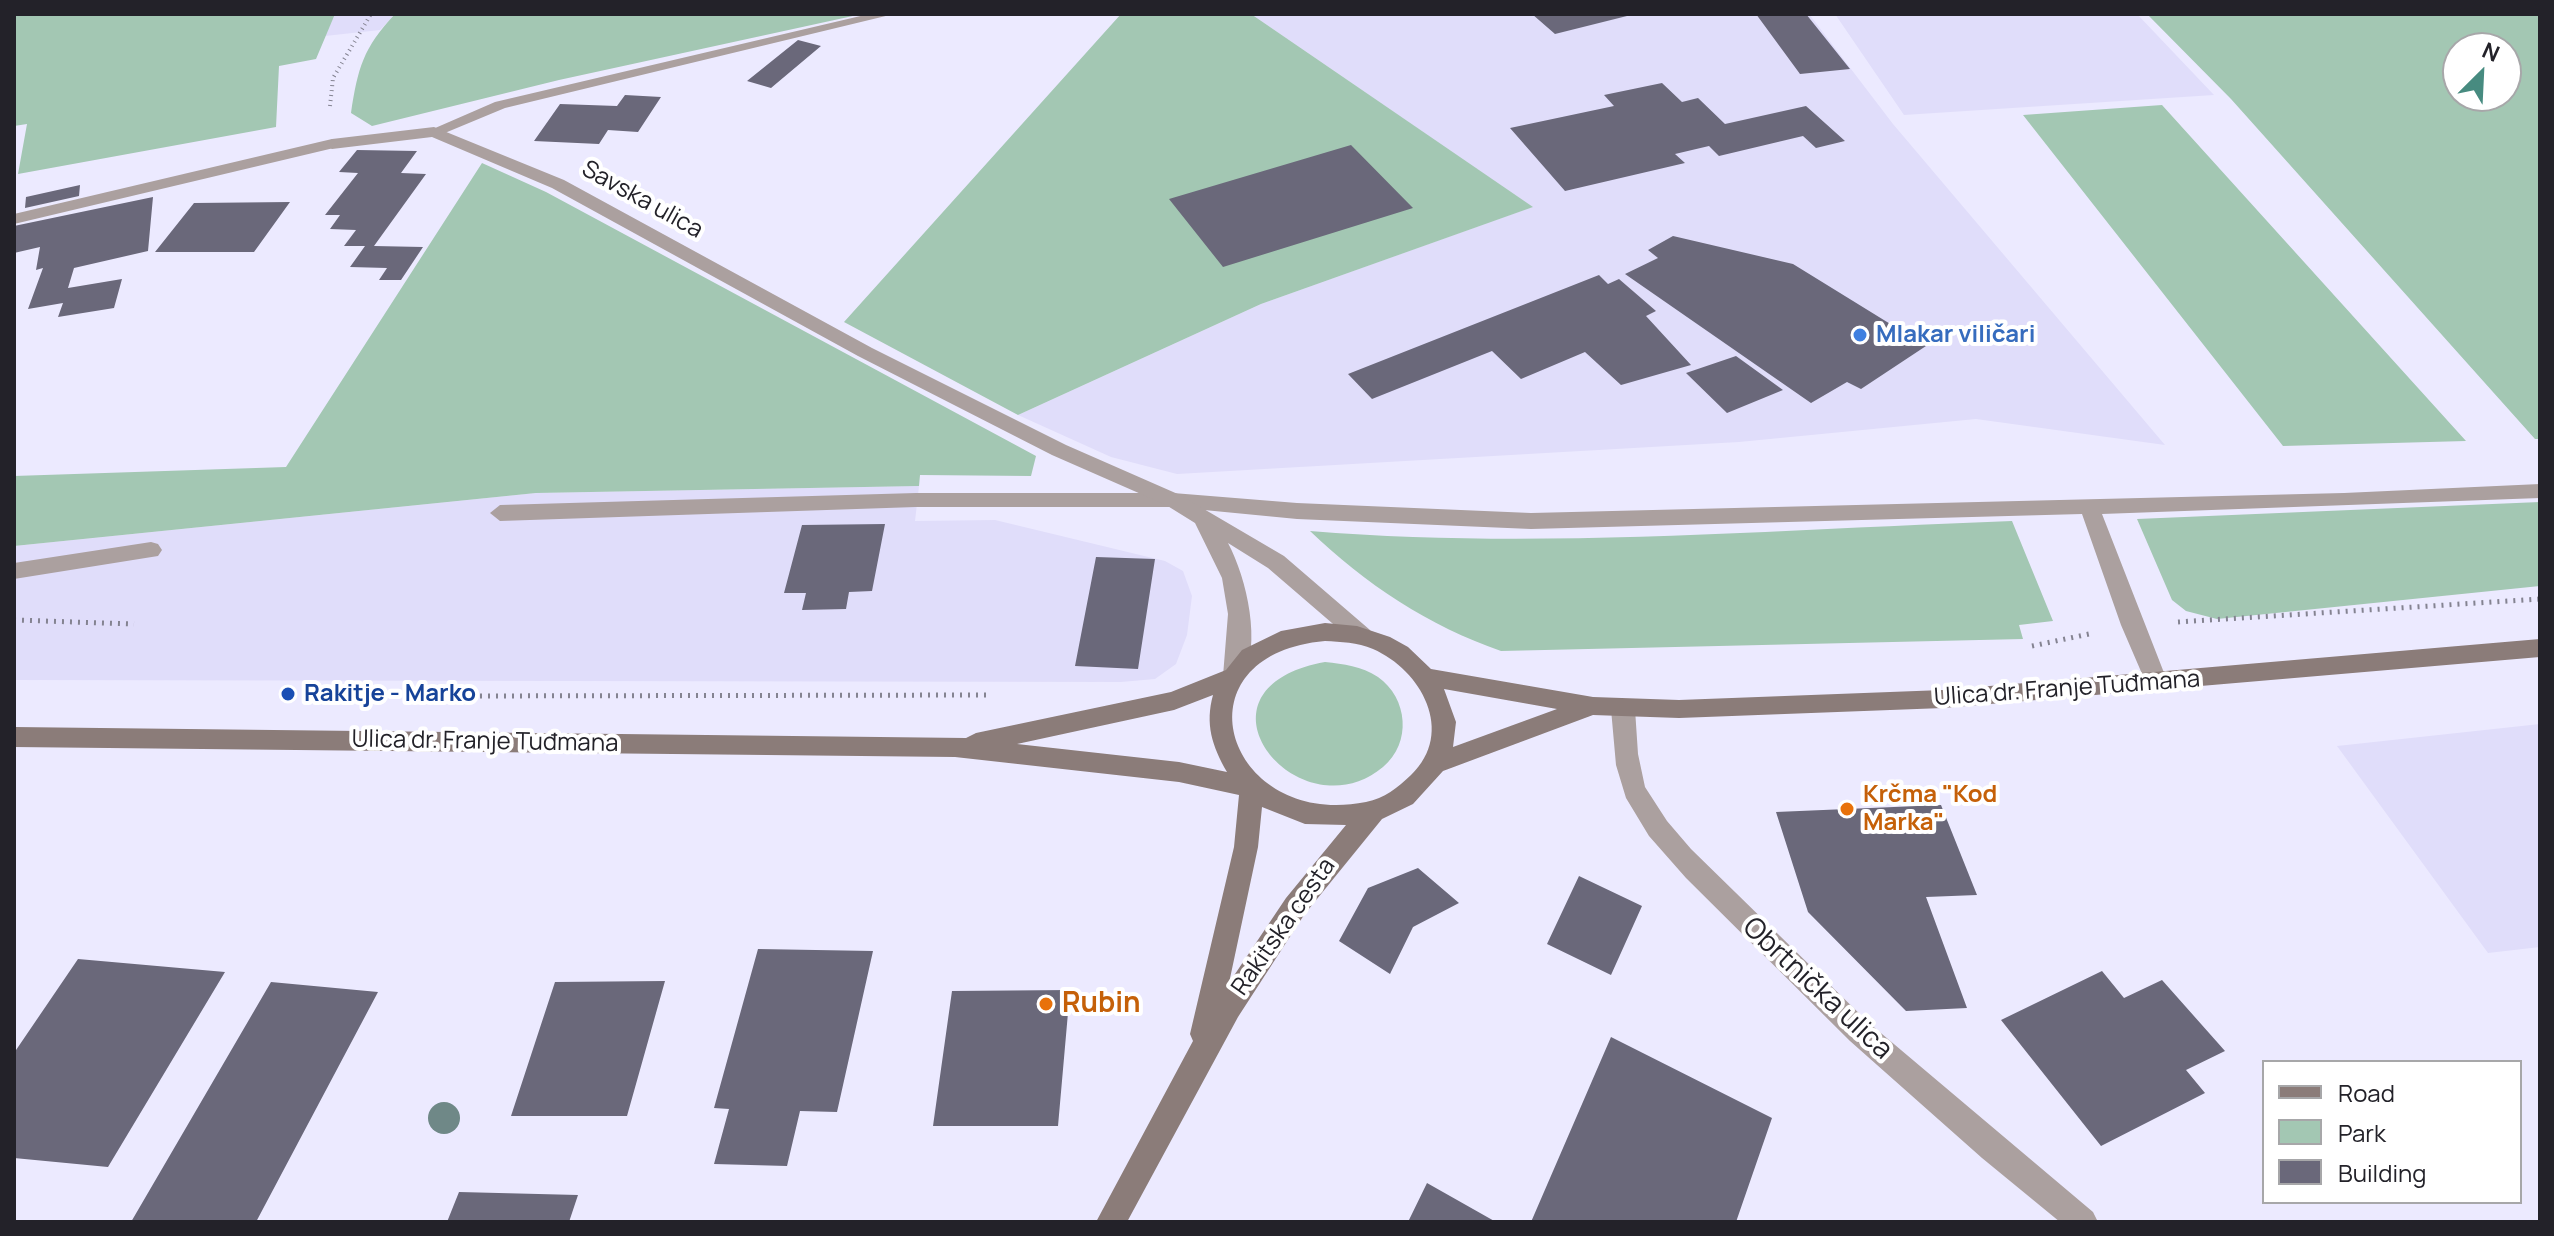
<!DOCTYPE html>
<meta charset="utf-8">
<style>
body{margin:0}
#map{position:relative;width:2554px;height:1236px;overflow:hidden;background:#eceaff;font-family:Manrope,sans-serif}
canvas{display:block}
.frame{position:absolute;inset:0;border:16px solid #232229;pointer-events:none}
.legend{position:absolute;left:2262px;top:1060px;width:260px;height:144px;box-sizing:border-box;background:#fff;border:2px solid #a7a7a9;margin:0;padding:10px 14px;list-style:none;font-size:24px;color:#232229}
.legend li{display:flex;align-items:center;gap:16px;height:40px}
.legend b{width:40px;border:2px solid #a7a7a9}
.north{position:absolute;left:2442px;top:32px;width:80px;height:80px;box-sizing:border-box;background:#fff;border:2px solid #a7a7a9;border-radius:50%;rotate:24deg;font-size:22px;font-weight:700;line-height:32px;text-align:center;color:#232229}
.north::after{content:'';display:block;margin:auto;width:28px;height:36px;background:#478b80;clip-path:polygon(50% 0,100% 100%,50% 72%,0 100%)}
</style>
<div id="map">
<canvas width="2554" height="1236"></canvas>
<div class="frame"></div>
<ul class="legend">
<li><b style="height:10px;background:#8b7c79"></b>Road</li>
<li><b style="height:22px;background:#a3c7b3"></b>Park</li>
<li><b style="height:22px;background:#6a687a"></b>Building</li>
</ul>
<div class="north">N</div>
</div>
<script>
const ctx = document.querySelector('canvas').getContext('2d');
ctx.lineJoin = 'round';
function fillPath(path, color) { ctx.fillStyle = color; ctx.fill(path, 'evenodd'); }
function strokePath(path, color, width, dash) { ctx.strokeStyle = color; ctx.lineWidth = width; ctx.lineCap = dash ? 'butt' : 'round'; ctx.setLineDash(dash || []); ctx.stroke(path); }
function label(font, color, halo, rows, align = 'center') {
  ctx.font = font + ' Manrope,sans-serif'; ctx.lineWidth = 8; ctx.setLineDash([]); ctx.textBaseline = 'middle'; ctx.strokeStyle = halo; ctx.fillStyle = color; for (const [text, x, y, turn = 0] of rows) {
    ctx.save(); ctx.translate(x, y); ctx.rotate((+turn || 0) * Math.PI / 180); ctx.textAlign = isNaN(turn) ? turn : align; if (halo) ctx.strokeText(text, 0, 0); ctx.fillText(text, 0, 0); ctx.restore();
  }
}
fillPath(new Path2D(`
 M335,14H395L380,30L325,36Z
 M1251,14H1809L1893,124L2165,445L1976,419L1739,442L1177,474L1111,457L1018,415L1261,304L1532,207Z
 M1835,14H2137L2214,95L1904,115Z
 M919,486L915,521L995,520L1165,561L1183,571L1192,596L1187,635L1176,664L1155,679L1121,682L14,680V546L536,493Z
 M2540,724V947L2488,953L2337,746Z`), '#e0ddfa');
fillPath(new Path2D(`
 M14,14H335L316,59L279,66L276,127L18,174L27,124L14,126Z
 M395,14H862L559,80L372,126L351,113C358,68 363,48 395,14Z
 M1121,14H1251L1533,207L1261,304L1018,415L844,322Z
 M2147,14H2540V439H2535L2231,99ZM2458,48H2506V96H2458Z
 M2162,105L2466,441L2283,446L2023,115Z
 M482,163L546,192L1036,456L1031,476L920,475L919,486L536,493L14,546V476L286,467Z
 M2540,502V586L2217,619L2186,611L2172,600L2137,519Z
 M2012,521L2053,621L2019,625L2023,639L1501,651C1429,626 1365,584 1310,531C1541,550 1781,529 2012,521Z
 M1325,662C1344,664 1361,666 1378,677C1408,698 1412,743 1383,767C1299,837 1178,689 1325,662Z`), '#a3c7b3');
fillPath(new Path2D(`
 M1532,14H1631V15L1555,34Z
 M1756,14H1806L1850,69L1800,74Z
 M798,40L821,46L771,88L747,81Z
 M1662,83L1682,102L1698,98L1725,124L1806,106L1845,141L1816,148L1803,136L1719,156L1709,146L1675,154L1685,163L1565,191L1510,128L1614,106L1604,95Z
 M625,95L661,97L638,132L608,130L599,144L534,141L560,104L617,106Z
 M1351,145L1413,208L1223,267L1169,199Z
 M357,150L417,151L401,173L426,174L374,246L423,247L401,280H379L387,268L350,267L365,246H344L356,230L330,229L340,215H325L358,173L339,172Z
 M80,185L79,196L25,208L26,197Z
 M153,197L148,251L74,268L68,288L122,279L114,308L58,317L63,303L28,309L43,268L36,270L40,247L14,253V226Z
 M290,202L254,252H155L194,203Z
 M1673,236L1793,264L1926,346L1861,389L1847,382L1811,403L1625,274L1658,258L1648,250Z
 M1599,275L1608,284L1619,279L1656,311L1646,316L1691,365L1621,385L1585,352L1521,379L1492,351L1372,399L1348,374Z
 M1736,356L1783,390L1727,413L1686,373Z
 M885,524L872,591L849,592L846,609L802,610L806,593H784L802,525Z
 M1096,557L1155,559L1138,669L1075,666Z
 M1941,805L1977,895L1926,897L1967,1008L1906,1011L1808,912L1776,812Z
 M1418,868L1459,903L1413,927L1390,974L1339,941L1368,888Z
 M1579,876L1642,906L1611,975L1547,944Z
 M758,949L873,951L837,1112L800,1111L787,1166L714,1164L729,1109L714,1108Z
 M78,959L225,972L108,1167L14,1158V1053Z
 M2102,971L2124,998L2162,980L2225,1051L2186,1070L2205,1093L2101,1146L2001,1020Z
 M665,981L627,1116H511L555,982Z
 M271,982L378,992L256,1222H131Z
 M1070,990L1058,1126H933L952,991Z
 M1611,1037L1772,1118L1736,1222H1531Z
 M1427,1183L1496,1222H1408Z
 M459,1192L578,1195L569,1222H447Z`), '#6a687a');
strokePath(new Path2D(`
 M330,106L333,78L371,14`), '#848391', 4, [1, 4]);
strokePath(new Path2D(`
 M14,620L134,624
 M2178,622L2540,599
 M2032,646L2089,634
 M456,696L986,695`), '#848391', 5, [2, 6]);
fillPath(new Path2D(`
 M869,14H894L505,108L440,135L426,132L495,102Z
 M2540,484V498L2102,514L2168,683L2165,690H2149L2121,625L2082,514L1531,529L1297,519L1173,507H916L500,521L490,513L500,505L916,493H1173L1297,503L1531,513L2344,493Z
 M151,542L158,544L162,550L158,556L14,579V563Z`), '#aba09f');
fillPath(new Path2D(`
 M332,139L340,144L338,147L14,224V214Z`), '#aba09f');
fillPath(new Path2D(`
 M434,127L564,180L872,348L1066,445L1180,495L1284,556L1370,630L1373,636L1370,642H1354L1268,568L1228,543C1247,579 1262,644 1242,682H1226L1223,676L1228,614L1222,578L1195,523L1166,505L1052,455L858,356L552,188L432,137L332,149L324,144L332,139Z
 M1623,700L1631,702L1635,709L1638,754L1645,787L1667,821L1691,849L1869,1023L2093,1212L2098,1222H2060L1982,1158L1850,1041L1686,878L1649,836L1626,798L1616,765L1611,709L1615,702Z`), '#aba09f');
fillPath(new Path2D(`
 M1325,623L1357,626L1390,637L1408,647L1431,669L1593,697L1679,700L1943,690L2540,639V657L1943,708L1679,718L1593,715L1443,771L1413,804L1382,819L1304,915L1238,1017L1127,1222H1096L1193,1041L1190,1034L1234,847L1239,795L1179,782L955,757L14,747V727L966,738L976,733L1171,692L1226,670L1242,650L1281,631ZM1325,641C1341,642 1357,642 1373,649C1421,670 1456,732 1411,775C1397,788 1385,798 1366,802C1226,830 1171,655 1325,641ZM1444,689L1557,709L1453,747L1456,722ZM1213,695C1205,724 1212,746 1227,772L1179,762L1017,744L1174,710ZM1262,807L1305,824L1346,825L1286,898L1229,983L1258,847Z`), '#8b7c79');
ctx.fillStyle = '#6f8887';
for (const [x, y] of [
 [444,1118]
]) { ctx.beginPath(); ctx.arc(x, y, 16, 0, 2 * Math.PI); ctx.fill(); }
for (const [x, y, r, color] of [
 [1860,335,8,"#3f7fe0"],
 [288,694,8,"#1a4fb4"],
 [1847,809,8,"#e8710a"],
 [1046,1004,8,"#e8710a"]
]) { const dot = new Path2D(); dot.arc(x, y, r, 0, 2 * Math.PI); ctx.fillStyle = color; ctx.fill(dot); strokePath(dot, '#fff', 3); }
label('24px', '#232229', '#fff', [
 ["Savska ulica",642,200,29],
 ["Ulica dr. Franje Tuđmana",2067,689,-4],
 ["Ulica dr. Franje Tuđmana",485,742,1],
 ["Rakitska cesta",1284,927,-55]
]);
label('bold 24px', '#366cbe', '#fff', [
 ["Mlakar viličari",1876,335]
], 'left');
label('bold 24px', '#164399', '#fff', [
 ["Rakitje - Marko",304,694]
], 'left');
label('bold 24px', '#c56008', '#fff', [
 ["Krčma \"Kod",1863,795],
 ["Marka\"",1863,823]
], 'left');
label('28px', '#232229', '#fff', [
 ["Obrtnička ulica",1817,989,43]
]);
label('bold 28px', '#c56008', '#fff', [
 ["Rubin",1062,1004]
], 'left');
</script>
